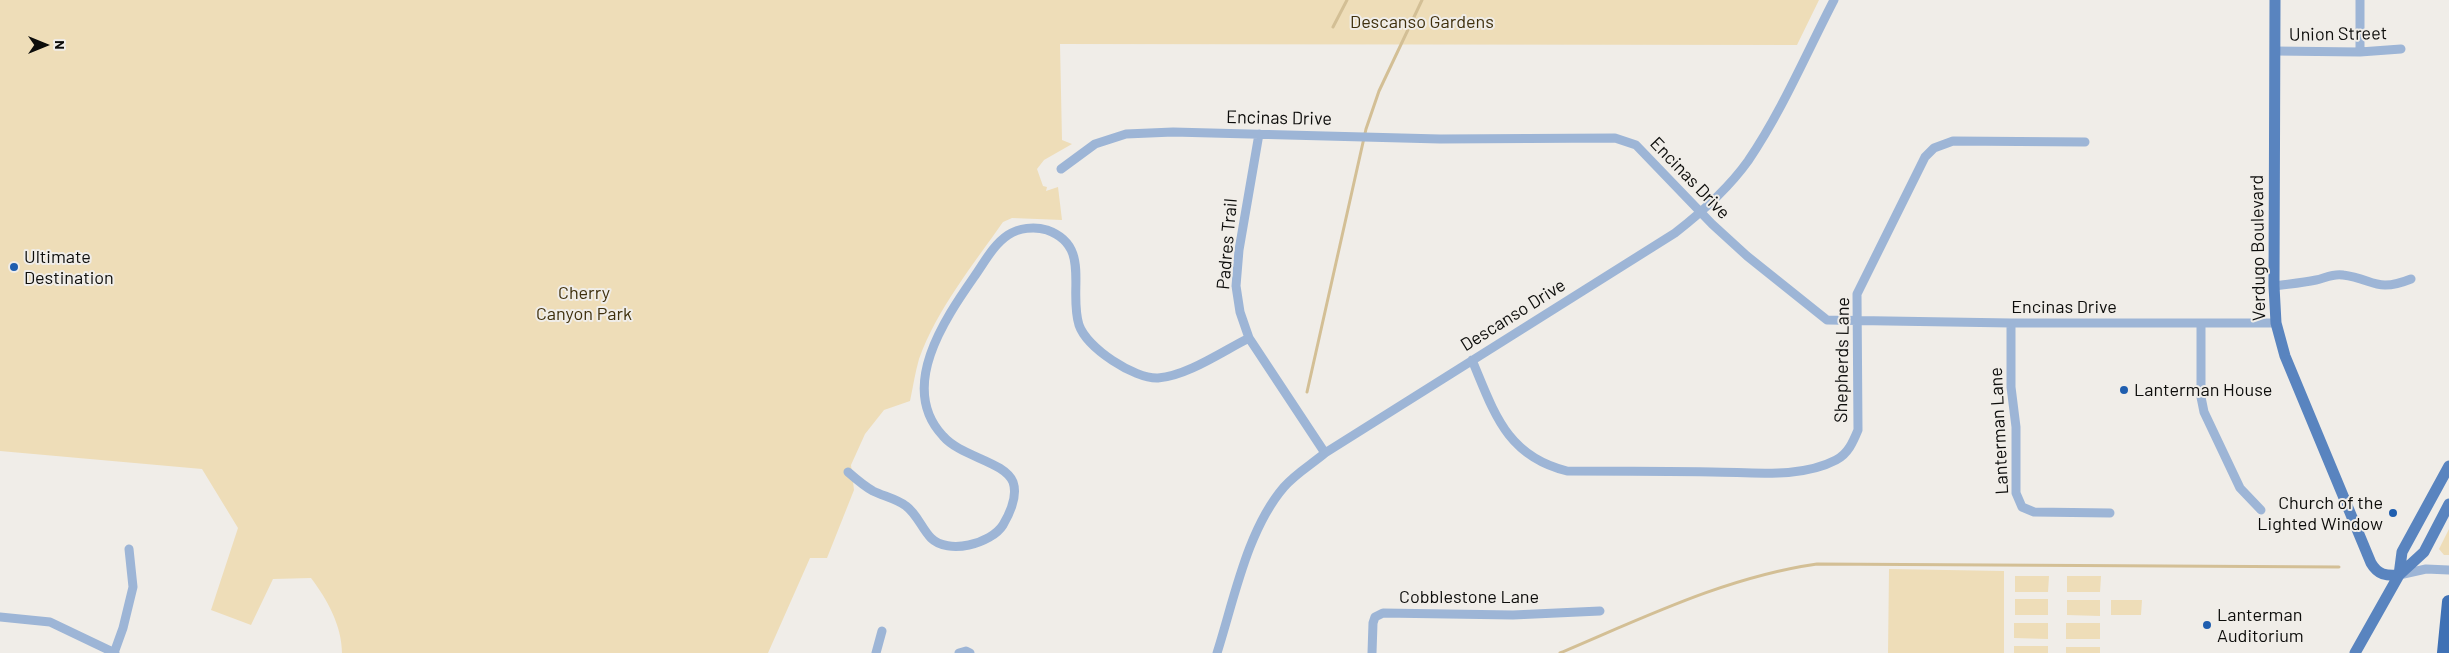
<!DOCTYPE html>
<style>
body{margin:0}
#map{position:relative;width:2449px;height:653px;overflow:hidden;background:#f0ede8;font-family:Barlow,sans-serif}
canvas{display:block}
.north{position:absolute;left:20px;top:20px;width:50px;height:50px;-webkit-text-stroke:4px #f0ede8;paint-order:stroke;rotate:90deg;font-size:14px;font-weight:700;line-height:20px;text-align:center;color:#0d0d0b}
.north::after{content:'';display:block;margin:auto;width:18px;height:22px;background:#0d0d0b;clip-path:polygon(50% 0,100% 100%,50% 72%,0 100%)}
</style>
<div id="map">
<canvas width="2449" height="653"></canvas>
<div class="north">N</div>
</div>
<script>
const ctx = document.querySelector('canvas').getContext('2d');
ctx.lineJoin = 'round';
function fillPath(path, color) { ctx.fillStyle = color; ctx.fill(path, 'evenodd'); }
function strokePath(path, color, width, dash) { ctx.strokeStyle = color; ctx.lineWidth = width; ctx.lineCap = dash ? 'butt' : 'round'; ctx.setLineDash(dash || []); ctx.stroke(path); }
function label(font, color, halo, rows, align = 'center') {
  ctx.font = font + ' Barlow,sans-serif'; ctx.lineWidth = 4; ctx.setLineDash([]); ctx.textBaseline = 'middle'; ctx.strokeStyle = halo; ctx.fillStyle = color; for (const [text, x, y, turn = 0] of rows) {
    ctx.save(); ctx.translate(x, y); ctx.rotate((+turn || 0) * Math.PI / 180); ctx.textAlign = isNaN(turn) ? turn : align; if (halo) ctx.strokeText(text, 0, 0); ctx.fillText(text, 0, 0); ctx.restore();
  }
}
fillPath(new Path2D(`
 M0,0H1819L1797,45L1060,44L1062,140L1072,144L1044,160L1037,169L1043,186L1047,187L1046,191L1058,187L1062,220L1012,218L1003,222C973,265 937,309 919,359C915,373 913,387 910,401L884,410L865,434L851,465L854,490L827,558H810L768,653H342C342,626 327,599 311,578L273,579L251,625L211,610L238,528L202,469L0,451Z
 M2449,529V555H2444L2439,549Z
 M1889,569L2004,571V653H1888Z
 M2015,576H2049L2048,592H2015Z
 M2067,576H2101L2100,592H2067Z
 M2015,599H2048V615H2015Z
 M2067,600H2100V616L2067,615Z
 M2111,600H2142L2141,615H2111Z
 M2014,623H2048V639L2014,638Z
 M2066,623H2100V639H2066Z
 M2014,646H2048V653H2014Z
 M2066,647H2100V653H2066Z`), '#eeddb8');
strokePath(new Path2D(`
 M1333,27L1347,0
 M1307,392L1366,129L1379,91L1422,0
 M1560,653C1643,618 1726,577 1817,564L2339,567`), '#d3bf95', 3);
strokePath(new Path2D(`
 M2275,51L2360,52L2401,49
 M2360,52V0
 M1259,134L1239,250L1236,286L1240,312L1249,338L1325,453
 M1061,169L1095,144L1126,134L1173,132L1440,139L1615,138L1636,145L1712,224L1747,256L1827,320L2011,323H2276
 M2274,286C2288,284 2302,283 2316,280C2325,278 2334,273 2343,275C2374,279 2376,293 2411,279
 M2011,323V387L2016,427V493L2022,507L2034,512L2110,513
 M2201,324V397L2204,412L2240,488L2261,510
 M1472,360C1494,412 1506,456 1567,471C1615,471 1664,471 1712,472C1751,472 1800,479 1836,460C1848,454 1853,442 1858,430L1857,294L1925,157L1934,148L1953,141L2085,142
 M848,472C856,479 864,486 873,491C883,496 897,499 906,506C917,514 922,529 931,538C948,555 991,544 1003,525C1010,513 1018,496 1013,482C1004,461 961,457 943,436C898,388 944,320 974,277C984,263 993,245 1008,235C1019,228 1034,226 1047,230C1092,246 1068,290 1079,325C1087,348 1134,379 1158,378C1187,376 1223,351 1249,338
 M2399,575L2426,569L2449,570
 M0,617L50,622L115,653
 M114,653L123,628L133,587L129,549
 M876,653L882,631
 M959,653L966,651L970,653
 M1217,653C1234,600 1247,530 1284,487C1295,474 1312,464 1325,453L1675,233C1702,212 1728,189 1748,161C1782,111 1806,54 1834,0
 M1372,653L1373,623L1375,617L1383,613L1513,615L1600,611`), '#9db5d6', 9);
strokePath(new Path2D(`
 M2275,0L2274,286L2276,323L2285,356L2371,563C2378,575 2386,576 2399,575
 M2399,575L2402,552L2449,466
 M2355,653L2399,575L2424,552L2449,504`), '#5984bf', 11);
strokePath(new Path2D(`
 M2444,653L2449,602`), '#3f71b5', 14);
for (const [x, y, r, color] of [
 [14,267,5,"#1f5eaf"],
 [2124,390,5,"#1f5eaf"],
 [2393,513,5,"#1f5eaf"],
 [2207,625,5,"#1f5eaf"]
]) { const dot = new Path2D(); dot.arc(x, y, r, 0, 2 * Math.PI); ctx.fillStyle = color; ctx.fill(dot); strokePath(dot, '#f0ede8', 2); }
label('18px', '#3f300d', '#f0ede8', [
 ["Descanso Gardens",1422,22],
 ["Cherry",584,293],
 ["Canyon Park",584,314]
]);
label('18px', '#0d0d0b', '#f0ede8', [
 ["Union Street",2338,34,-1],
 ["Encinas Drive",1279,118,1],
 ["Encinas Drive",1690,178,46],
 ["Padres Trail",1227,244,-85],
 ["Verdugo Boulevard",2258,248,-91],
 ["Encinas Drive",2064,307],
 ["Descanso Drive",1513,315,-32],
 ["Shepherds Lane",1842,360,-89],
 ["Lanterman Lane",1999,431,-93],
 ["Cobblestone Lane",1469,597]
]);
label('18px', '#0d0d0b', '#f0ede8', [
 ["Ultimate",24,257],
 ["Destination",24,278],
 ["Lanterman House",2134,390],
 ["Church of the",2383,503,"right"],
 ["Lighted Window",2383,524,"right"],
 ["Lanterman",2217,615],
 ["Auditorium",2217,636]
], 'left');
</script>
